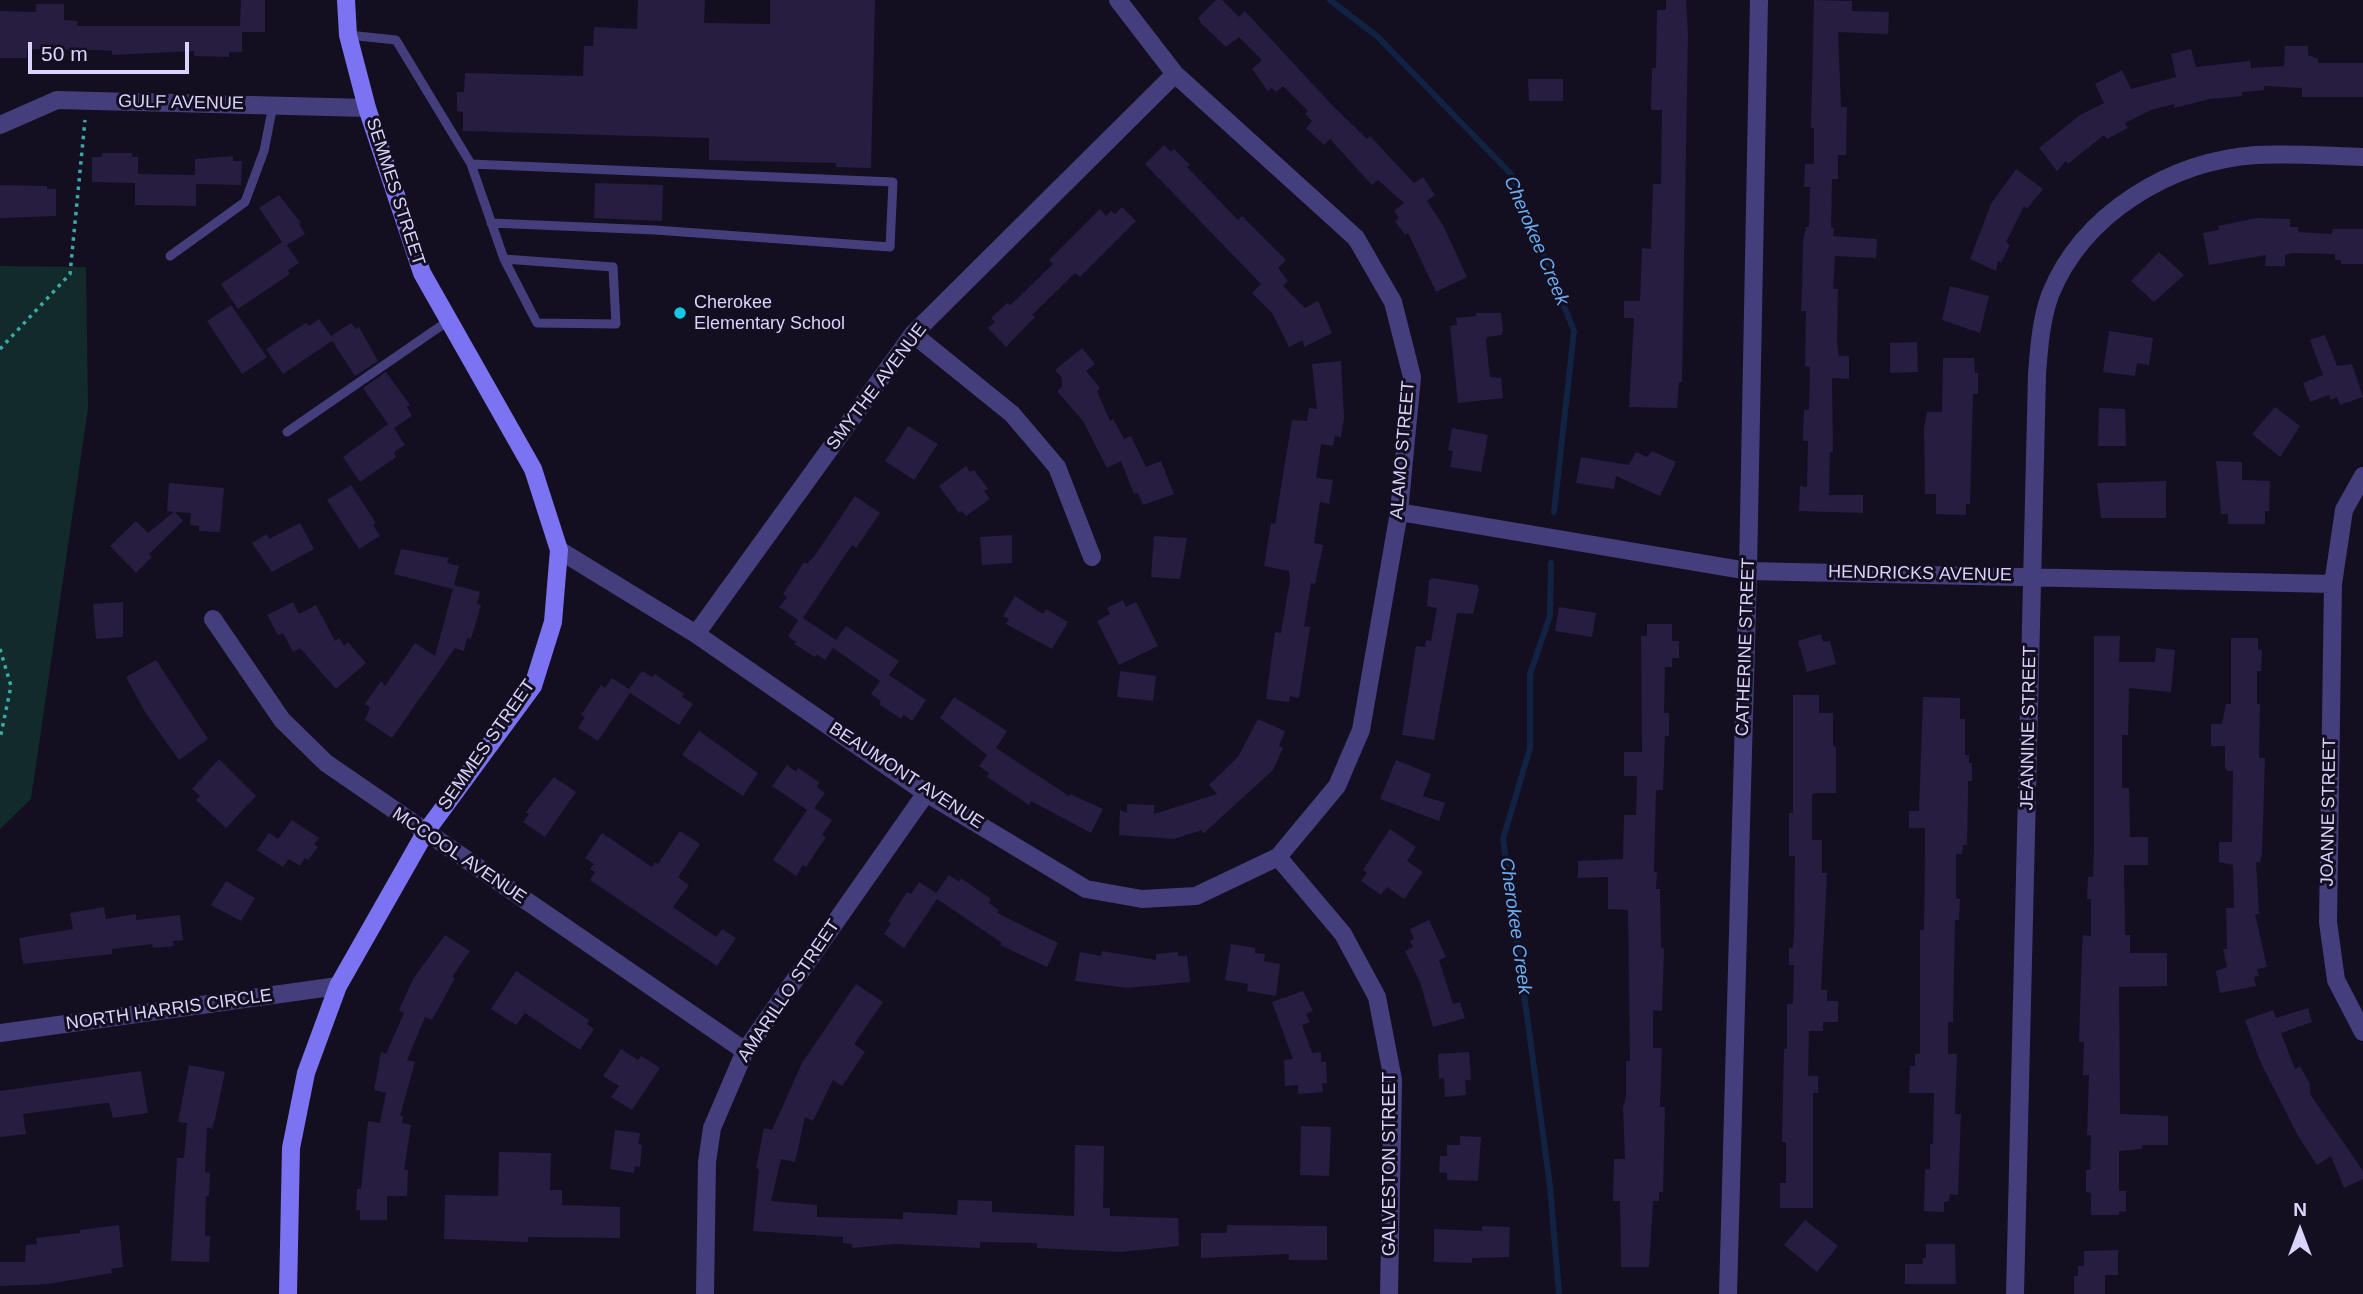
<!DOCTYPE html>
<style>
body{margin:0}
#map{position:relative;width:2363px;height:1294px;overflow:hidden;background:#130f21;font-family:Arial,sans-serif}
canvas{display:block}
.north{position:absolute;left:2265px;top:1196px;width:70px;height:70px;-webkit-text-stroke:5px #130f21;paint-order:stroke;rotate:0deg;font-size:19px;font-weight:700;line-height:28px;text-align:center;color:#dad3fb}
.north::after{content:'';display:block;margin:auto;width:24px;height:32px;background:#dad3fb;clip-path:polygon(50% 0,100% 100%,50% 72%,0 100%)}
.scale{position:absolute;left:28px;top:42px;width:161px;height:32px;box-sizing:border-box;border:4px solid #dad3fb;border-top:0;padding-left:9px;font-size:21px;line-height:24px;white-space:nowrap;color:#dad3fb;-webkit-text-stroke:5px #130f21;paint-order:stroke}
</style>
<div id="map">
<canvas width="2363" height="1294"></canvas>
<div class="north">N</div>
<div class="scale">50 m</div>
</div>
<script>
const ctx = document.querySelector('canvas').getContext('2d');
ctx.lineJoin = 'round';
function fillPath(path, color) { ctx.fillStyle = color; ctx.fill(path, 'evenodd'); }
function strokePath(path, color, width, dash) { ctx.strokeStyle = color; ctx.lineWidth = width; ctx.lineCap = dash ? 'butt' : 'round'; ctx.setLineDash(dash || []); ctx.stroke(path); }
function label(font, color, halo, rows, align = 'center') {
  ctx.font = font + ' Arial,sans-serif'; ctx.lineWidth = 6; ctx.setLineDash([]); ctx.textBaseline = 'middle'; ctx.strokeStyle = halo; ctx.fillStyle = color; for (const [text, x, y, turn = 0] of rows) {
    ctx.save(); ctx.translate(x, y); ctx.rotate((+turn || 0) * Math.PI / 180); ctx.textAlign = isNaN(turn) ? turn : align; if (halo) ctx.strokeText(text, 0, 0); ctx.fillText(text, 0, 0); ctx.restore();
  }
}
fillPath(new Path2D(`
 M0,266L86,267L88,408L31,799L0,829Z`), '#132a2a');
strokePath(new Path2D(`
 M1330,0L1378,37L1512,175L1574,331L1554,512
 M1551,563L1550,616L1530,674V748L1503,839L1550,1186L1559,1294`), '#122243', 6);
fillPath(new Path2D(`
 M241,0H265V32H242V52H229V57L194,56V51L112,55V51L99,50L27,49V58H0V11L36,12V4H64V20L78,21L77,26H240Z
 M638,0H705L704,23L770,24V0H875L871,168L836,167V163L709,160V138L463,131V112L457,111V92H464L465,73L583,76L584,46H593L594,27L637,29Z
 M1216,0H1222L1239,17L1245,11L1332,105L1367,139L1370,136L1414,183L1423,177L1435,195L1427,201L1443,225L1467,277L1436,292L1408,233L1405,235L1395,221L1399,218L1394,211L1404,203L1378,180L1372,185L1330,139L1324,145L1306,128L1312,121L1305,114L1308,111L1283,86L1276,92L1272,88L1268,91L1252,69L1262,60L1239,37L1226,47L1201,23L1198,18Z
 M1666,0H1686L1688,33L1682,382H1679L1677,408L1629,407L1634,318H1624V301H1640L1642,248L1651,249L1653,184H1661L1662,110H1651L1652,68H1656L1657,10H1666Z
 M1814,0L1852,1V11L1889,12L1888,34L1838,32L1841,107H1847L1846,155H1838V179H1832L1831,228H1834L1833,236L1877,239L1876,258L1835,256L1833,289H1838L1837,343L1839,356H1849V379L1832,378L1833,452H1830L1829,495H1863V513L1799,511L1800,486L1807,487L1808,441H1803L1804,410H1809L1810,367L1805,366L1806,311H1801L1802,289L1803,242L1806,227H1809L1810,187H1804L1805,164H1814V128H1811Z
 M2285,46H2308V55L2318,59V63H2363V97H2302V88L2264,86V90L2242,92V96L2210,99L2174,108V104L2151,110L2125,123L2128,128L2107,139L2104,135L2068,164L2066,161L2057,171L2039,148L2080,115L2104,103L2095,84L2122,70L2131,89L2176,77L2171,54L2191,49L2196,67L2250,61L2251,68L2284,66Z
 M1528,79H1563V101H1529Z
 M1164,145L1171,152L1174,149L1190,165L1187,167L1238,220L1242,216L1286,260L1278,268L1288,281L1283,286L1305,308L1318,301L1332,333L1304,347L1303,340L1289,347L1272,313L1252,293L1261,284L1145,164Z
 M102,153H132V157H138V174L195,175V159L233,156V161H242L241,185L196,184V206L135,205V183L92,182V157H102Z
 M2016,169L2043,189L2027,209L2024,206L2006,242L2010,245L2001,263L1998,261L1996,271L1970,259L1991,204Z
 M595,183L663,185L662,221L594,218Z
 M0,185L47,186V189H56V216L0,218Z
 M279,195L301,223L299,224L305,234L287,245L299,263L288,270L290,274L238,309L221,284L282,242L259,208Z
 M1122,207L1136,221L1080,277L1075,273L1032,315L1035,317L1006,347L988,328L995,322L991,318L1007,303L1010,305L1017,299L1053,264L1049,260L1100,209L1106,216L1111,211L1115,214Z
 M2257,218L2290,219V227H2298V232L2332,234L2333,229H2363V264H2341V260H2335V254L2292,253L2285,255V266H2265L2266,255L2209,265L2203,233L2219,230L2218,226Z
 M2159,252L2184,275L2154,302L2131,281Z
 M1950,286L1989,296L1980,333L1942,320Z
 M231,305L267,357L242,374L207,321Z
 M1476,313H1501L1503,331L1501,335L1487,337L1486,341L1490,377L1501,378L1503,398L1458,403L1450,326L1457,325L1456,318L1476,316Z
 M319,319L331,336L351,323L356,329L359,327L378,361L355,376L332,341L283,374L266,349L306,323L309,326Z
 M2109,331L2153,338L2149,365L2137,363L2135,376L2103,372Z
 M2325,335L2337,366L2352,364L2363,397L2340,405L2337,397L2331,400L2329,395L2310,402L2303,383L2323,375L2310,340Z
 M1917,342L1918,372L1890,373V343Z
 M1082,348L1095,364L1086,371L1100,388L1097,391L1110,421L1113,419L1124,439L1131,436L1146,467L1161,461L1174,494L1143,505L1138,493L1134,494L1121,461L1107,468L1083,421L1057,391L1062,387V378L1055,370Z
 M1943,358H1974L1975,373H1978V394H1973L1970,504H1966V515L1936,514V494H1925L1924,428L1927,412H1942Z
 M1341,361L1344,417L1341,437L1335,436L1333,446L1321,444L1316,478L1333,480L1329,504L1320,502L1314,543L1323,545L1315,584L1311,583L1304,626L1310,627L1299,698L1290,696L1289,702L1266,699L1275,632L1281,633L1290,580L1289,571L1264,566L1271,523L1275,524L1292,420L1307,421L1309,408L1317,409L1312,364Z
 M386,372L410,405L407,407L412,416L394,428L405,445L394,452L396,457L360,482L343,457L388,424L363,388Z
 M2275,407L2300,426L2280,457L2252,434Z
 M2099,408L2125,409L2126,446H2098Z
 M908,426L938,444L914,480L885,461Z
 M1452,428L1488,435L1481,472L1450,467L1453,451L1448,450Z
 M1652,451L1676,462L1660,496L1616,476L1614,489L1576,483L1581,457L1629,465L1636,452L1647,457Z
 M2216,461L2242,462V480L2270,481L2269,511H2265V524H2228V514H2221Z
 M966,466L970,472L974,470L988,489L984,491L990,499L966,516L962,511L959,513L939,486Z
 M2166,481V518H2101L2097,483Z
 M169,483L224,488L220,532L199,531V526L190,525L191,513L175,512L183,521L149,554L152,557L136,573L110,546L136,521L148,533L174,512L167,511Z
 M351,485L376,523L373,525L380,536L359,549L327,500Z
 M855,496L880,513L856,548L852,545L803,618L836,640L846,626L899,661L889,675L926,700L912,721L904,715L901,719L879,704L881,701L871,694L880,681L833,648L825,660L817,654L815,657L794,644L796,642L788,636L798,620L779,607L787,597L783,594L804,562L807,564L816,554Z
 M300,523L314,549L272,572L252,543L267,534L269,539Z
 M1012,535V563L982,565L980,537Z
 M1154,536L1187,538L1180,579L1151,577Z
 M401,549L449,558L447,563L459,566L453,589L394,574Z
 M1433,578L1477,585L1479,589L1473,614L1457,613L1434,740L1402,735L1416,646L1425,647L1426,640L1431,641L1437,608L1427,606L1429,580Z
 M454,585L480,592L477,604L481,605L471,639L467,638L464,651L455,648L392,738L365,720L370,708L365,704L381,681L385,686L415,643L435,656Z
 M1015,596L1043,614L1046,609L1068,622L1052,649L1006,624L1009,619L1003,616Z
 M1123,600L1126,607L1136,602L1158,646L1119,665L1097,621L1110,614L1107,608Z
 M123,602V637L96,639L93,604Z
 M293,602L299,614L316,605L335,641L339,638L344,646L348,642L366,663L336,689L300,648L293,652L283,633L278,635L267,615Z
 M1559,607L1596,613L1592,637L1555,631Z
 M1647,624H1672V641H1679V658H1672V667H1665L1664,713H1669V736H1665L1663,790H1656L1654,872H1657L1656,889H1660L1661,948H1664L1662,1011L1653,1010V1048H1662L1660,1107H1665L1663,1192H1659V1201H1653L1649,1267H1621L1620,1201H1613L1614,1159H1625L1623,1107L1626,1097V1061H1630L1628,910L1608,909V877L1578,878V861L1623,859L1624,815H1636L1637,776H1624V752H1642L1641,636H1647Z
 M1821,634L1823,642L1830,641L1836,664L1807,672L1798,641Z
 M2094,636H2120L2119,662H2155L2156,648L2175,650L2171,692L2129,688L2128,735H2122V788H2129L2130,837H2148V865H2124L2125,935H2130V953H2167V986L2119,987L2120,1114L2168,1116V1145H2142V1149L2119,1151V1191H2126V1212L2119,1211V1215H2091V1193L2086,1192V1170H2090L2091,1135H2087L2089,1075H2083L2084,1042H2079L2082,949L2083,935L2091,936V899H2087L2088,877H2093L2094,847Z
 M2231,638H2258V650H2262L2261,671H2257V704H2260L2259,758H2265L2262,854L2260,862H2256L2259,914H2255L2267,967L2257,969L2259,976L2254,977L2256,986L2220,993L2216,971L2227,967L2223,949H2227L2226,908H2234L2233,865L2219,862V842H2232L2233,771H2227L2225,767V746H2211V724H2222L2226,704H2231Z
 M156,660L208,739L179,760L145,712L126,677Z
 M642,671L652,677L655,674L684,694L682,697L693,704L679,725L630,693L598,741L578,728L585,717L581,715L601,685L605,688L612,678L629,689Z
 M1120,671L1156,676L1153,701L1117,697Z
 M1793,695H1819V713H1833V746L1836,747V793H1814L1812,796V840H1822V873H1827L1821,990H1827V1001H1838V1022H1823V1031H1809L1808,1076H1818V1093H1813V1208H1780V1183H1786V1142H1782L1784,1049H1787V1004H1793L1794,965H1789V948H1793L1794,934L1795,856H1789V813H1793Z
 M954,697L1007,731L996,748L1069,796L1070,794L1103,809L1091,833L1031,801L1029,805L987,777L989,773L979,766L987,755L940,718Z
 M1923,697L1960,698V719H1965V755H1969V763H1972V781H1968V793L1967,845H1963L1962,854H1956V898L1960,899L1959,920H1955L1953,1018V1022H1948V1054H1957L1955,1114H1961L1958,1195L1950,1194L1949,1201L1944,1202V1212L1924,1211L1925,1169L1930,1170V1144H1933L1934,1093H1909L1910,1066H1915V1054H1920V930H1924L1925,853V828H1909V811H1919Z
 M1258,719L1285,731L1279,746L1283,748L1273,770L1203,834L1202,830L1174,839L1119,835L1120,810L1127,813V804L1154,805V814L1217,794L1209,785L1238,757Z
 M699,731L758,773L743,796L682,755Z
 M219,759L256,796L226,828L196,800L200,796L192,789Z
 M1396,760L1431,774L1423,796L1445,803L1439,821L1380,799Z
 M787,765L796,772L798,768L819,782L817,787L825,793L814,808L832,820L822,835L826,837L806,867L803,865L796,876L773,860L807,810L772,786Z
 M554,777L576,792L545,837L523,822L529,814L526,812Z
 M292,820L319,838L314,844L318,847L308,860L305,858L300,866L289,859L283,867L257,850L269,833L278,839Z
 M1390,829L1416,847L1407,861L1423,872L1404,899L1387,887L1381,895L1361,881L1367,873L1363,870Z
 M680,831L700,844L678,877L689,885L673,907L716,937L722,929L736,938L717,966L590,880L595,872L590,869L594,864L585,858L602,833L652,867L655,862L658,864Z
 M949,875L959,882L961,878L991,899L989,903L999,910L997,913L1058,943L1047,967L1000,945L1002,943L937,899L904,948L884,934L891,923L888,921L907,892L911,894L919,882L936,893Z
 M226,881L255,898L241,921L211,905Z
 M104,907L106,919L136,914V920L180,915L183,940L173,941L174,946L153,948L152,944L112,949V954L23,964L19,938L73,929L70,913Z
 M1429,920L1446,957L1439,960L1453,1004L1460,1002L1465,1018L1433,1027L1420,982L1405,951L1413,947L1410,941L1414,939L1410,929Z
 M445,935L470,951L452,977L455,978L432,1020L425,1017L407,1060L415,1062L400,1116H403L402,1123L411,1125L404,1170H408L407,1196H387V1220H360V1210H356L357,1189H361L368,1121L380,1123L386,1093L374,1090L381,1052L386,1054L404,1013L399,1010L413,979Z
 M1231,944L1255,948V953L1265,954L1264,961L1280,964L1276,996L1247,991L1248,984L1225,980Z
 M1102,951L1156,960V954L1178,952V956H1187L1190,982L1127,988L1075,981L1080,952L1101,956Z
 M516,971L589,1020L587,1024L594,1029L580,1050L525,1013L516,1025L491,1009Z
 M856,984L883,1002L854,1044L865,1052L842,1086L833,1080L813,1121L805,1117L795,1162L781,1159L771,1201L817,1205V1217L903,1219V1212L957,1215L958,1200L992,1201V1212L1074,1216L1075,1145L1104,1146L1103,1208H1110V1216L1178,1218L1179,1246L1121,1252L1037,1248V1243L980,1242V1248L895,1244L852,1248V1244L843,1243V1237L753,1231L759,1169L756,1168L764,1128L772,1130L802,1063Z
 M1303,991L1313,1011L1306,1014L1310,1022L1302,1025L1312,1053L1321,1052V1062H1326L1327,1083H1322L1323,1092L1298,1094V1085L1285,1086L1284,1060L1293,1059L1272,1002Z
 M2308,1008L2312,1022L2281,1033L2295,1069L2300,1066L2310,1084V1094L2363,1171V1179L2344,1188L2331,1156L2317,1165L2297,1134L2260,1061L2245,1020L2273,1010L2276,1018Z
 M621,1049L638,1060L641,1056L660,1068L632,1110L611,1097L619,1086L603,1076Z
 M1469,1052L1471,1080H1465L1466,1095L1445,1097L1444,1078L1439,1079L1438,1054Z
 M189,1065L225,1072L215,1119L212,1129L207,1127L205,1172L210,1173L209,1196H206L205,1236H210L209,1262L171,1261L177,1158H184L187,1123L178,1122Z
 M141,1071L148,1113L113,1118L109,1103H105L23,1114L26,1134L0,1137V1091Z
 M1301,1126L1331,1127L1329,1176L1300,1175Z
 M615,1130L640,1133L638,1144L642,1145L640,1167L635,1166L634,1173L610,1169Z
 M1460,1136L1481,1137L1478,1181L1447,1180V1173L1439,1172L1440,1156H1447V1145H1460Z
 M499,1152L551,1153L550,1190H562V1205L620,1207V1238L528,1237V1242L444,1239L445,1195L498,1196Z
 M1805,1220L1838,1246L1817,1272L1784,1245Z
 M119,1225L123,1267L111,1269L112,1273L48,1284L0,1286V1262H25L26,1245L37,1244L36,1238L80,1233V1230Z
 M1227,1225L1327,1226V1260H1289V1254L1201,1258V1233H1227Z
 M1482,1226L1510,1227L1509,1257L1472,1258V1263L1434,1262V1229L1482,1231Z
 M1926,1244H1955L1956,1284H1905V1264H1923V1258H1926Z
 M2118,1250V1275H2105V1294H2074V1276H2078V1266H2084V1251Z`), '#261d40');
strokePath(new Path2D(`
 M0,349L70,274L85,120
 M0,649L11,686L0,739`), '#39aaa9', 3.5, [3.5, 5]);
strokePath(new Path2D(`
 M348,35L396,40L471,164L504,259L537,323L616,324L613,267L504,259
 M471,164L893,182L890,247L655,230L491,223
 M170,256L245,202L264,151L273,105
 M287,432L448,321`), '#443e7c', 9);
strokePath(new Path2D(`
 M0,125L57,100L367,108
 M913,334L1012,414L1057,467L1092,557
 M2363,476L2344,510L2333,584L2328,922L2336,980L2363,1032
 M1399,512L1748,571L2333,584
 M559,550L696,634L926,793L1086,889L1142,899L1196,896L1278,857L1337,786L1361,730L1399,512L1412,377L1393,302L1356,238L1175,74L1118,0
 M213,619L282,720L326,763L745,1051
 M696,634L913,334L1175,74
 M1278,857L1343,934L1377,997L1393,1080L1389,1294
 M0,1033L338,986
 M705,1294L707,1162L712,1128L745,1051L926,793
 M1728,1294L1748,571L1759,0
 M2015,1294L2037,374C2039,348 2041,320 2050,295C2083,213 2171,161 2256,155C2291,153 2328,156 2363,157`), '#443e7c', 18);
strokePath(new Path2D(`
 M288,1294L291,1148L306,1073L338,986L425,833L533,686L553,622L559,550L533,469L422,273L367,108L348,35L346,0`), '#7c73f3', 18);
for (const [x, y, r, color] of [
 [680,313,7,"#14c7e6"]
]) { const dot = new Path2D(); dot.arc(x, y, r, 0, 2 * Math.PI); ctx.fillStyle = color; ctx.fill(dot); strokePath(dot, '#130f21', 2.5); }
label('18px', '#dad3fb', '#130f21', [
 ["GULF AVENUE",181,103,1],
 ["SEMMES STREET",395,192,72],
 ["SMYTHE AVENUE",877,387,-53],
 ["ALAMO STREET",1403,450,-85],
 ["HENDRICKS AVENUE",1920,574,1],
 ["CATHERINE STREET",1746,647,-88],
 ["JEANNINE STREET",2029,728,-89],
 ["SEMMES STREET",487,745,-55],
 ["BEAUMONT AVENUE",906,776,33],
 ["JOANNE STREET",2329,812,-89],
 ["MCCOOL AVENUE",459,856,34],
 ["AMARILLO STREET",789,991,-56],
 ["NORTH HARRIS CIRCLE",169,1010,-8],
 ["GALVESTON STREET",1390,1164,-90]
]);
label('18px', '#dad3fb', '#130f21', [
 ["Cherokee",694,303],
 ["Elementary School",694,324]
], 'left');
label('italic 19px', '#6aacf2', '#130f21', [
 ["Cherokee Creek",1536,241,67],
 ["Cherokee Creek",1515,926,82]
]);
</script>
